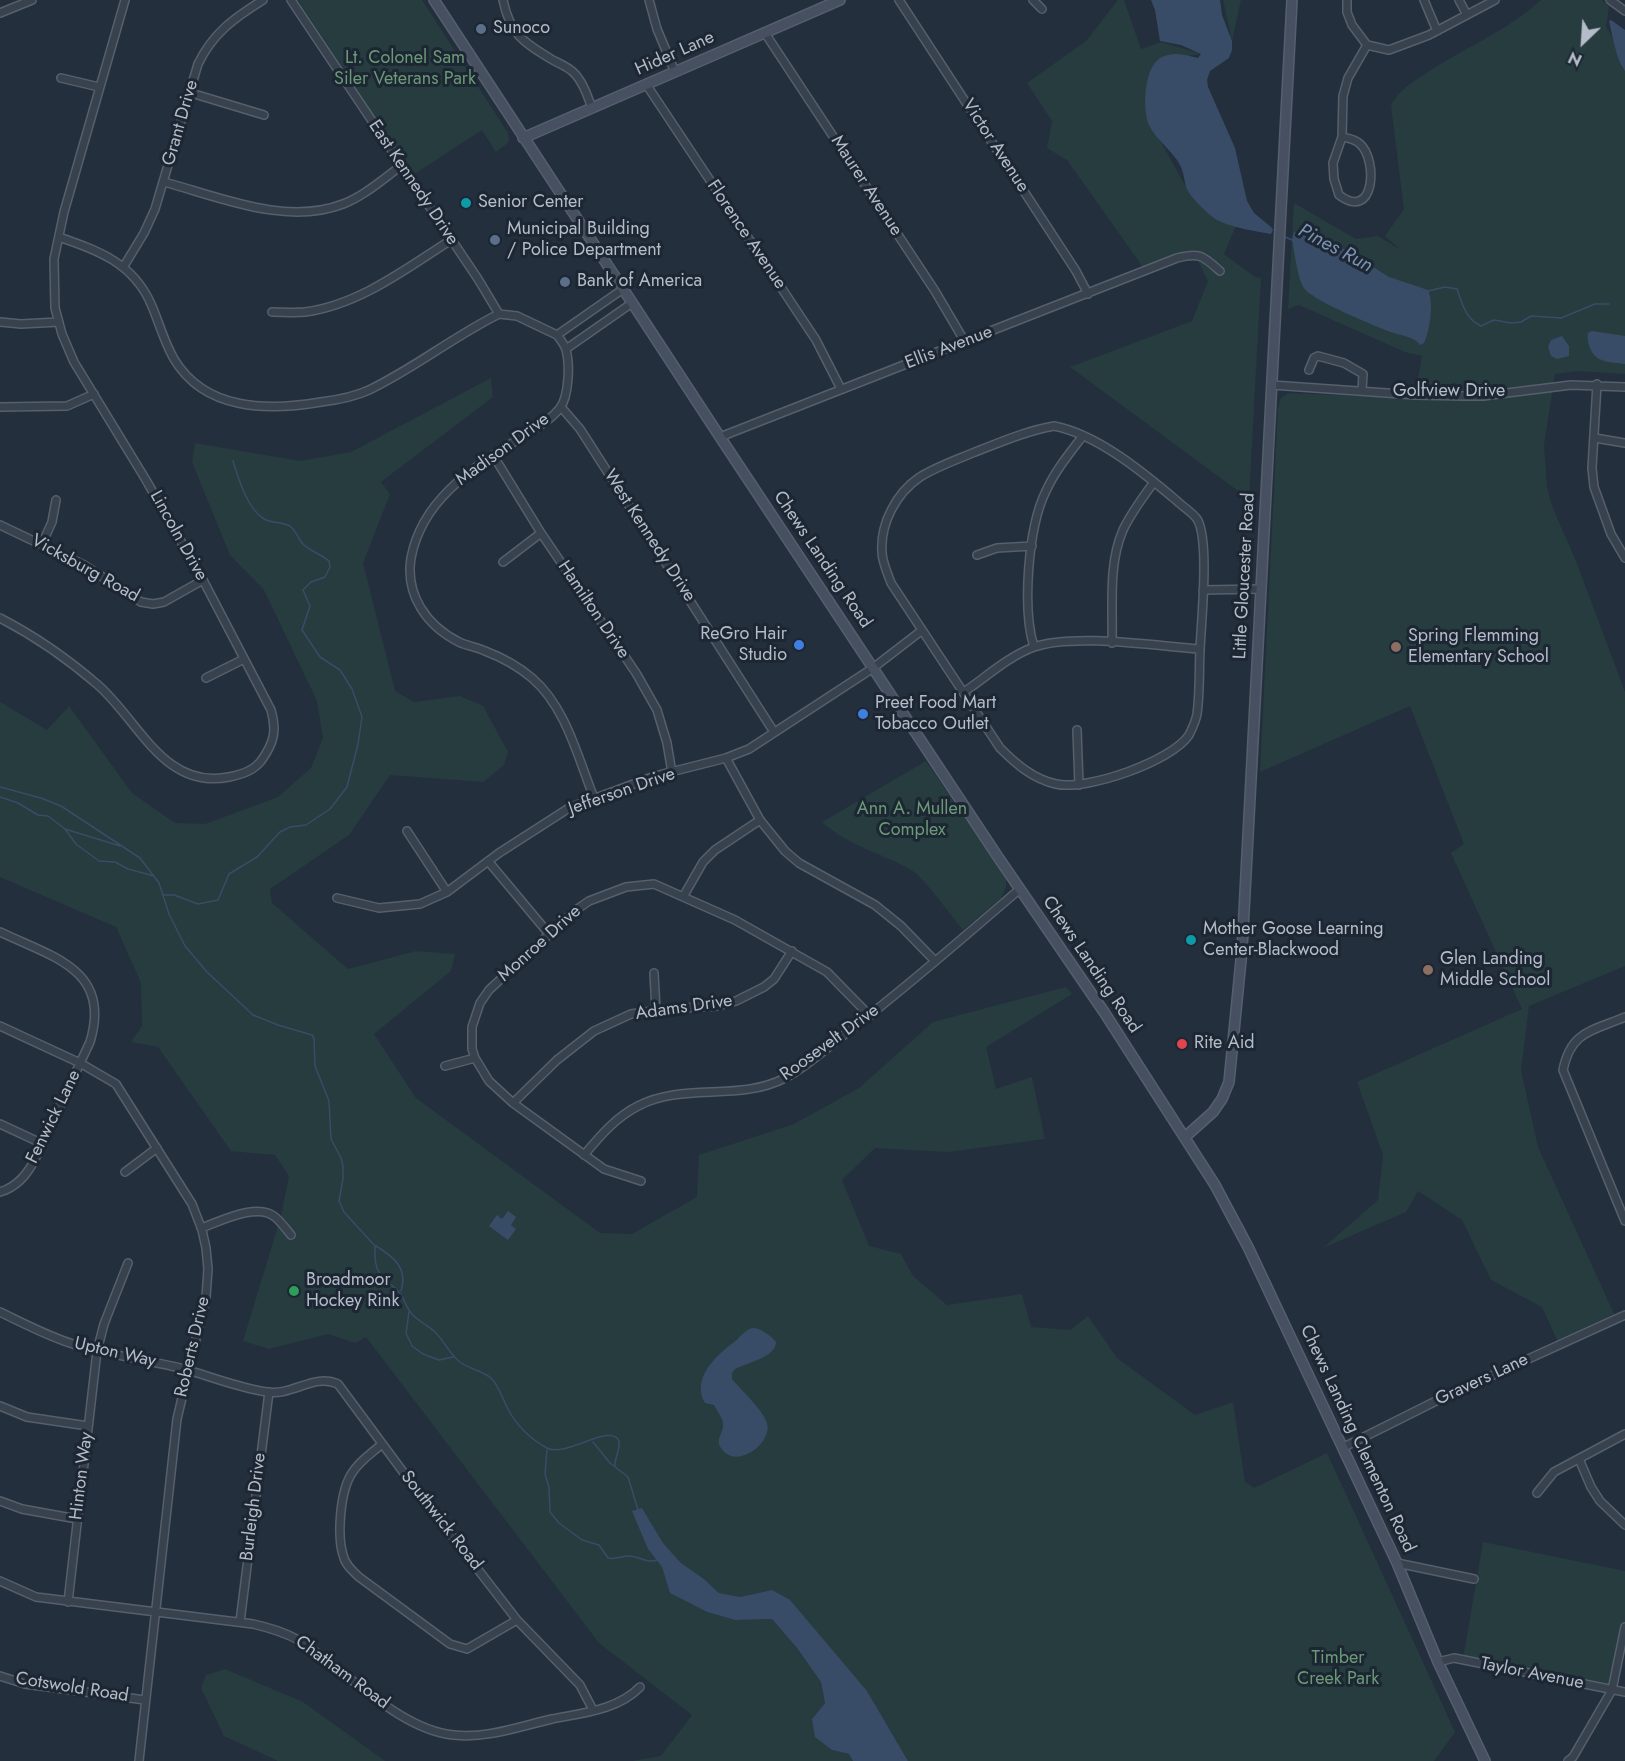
<!DOCTYPE html>
<style>
body{margin:0}
#map{position:relative;width:1625px;height:1761px;overflow:hidden;background:#242f3e;font-family:Jost,sans-serif}
canvas{display:block}
.north{position:absolute;left:1553px;top:12px;width:60px;height:60px;-webkit-text-stroke:4px #1d2633;paint-order:stroke;rotate:205deg;font-size:16px;font-weight:700;line-height:24px;text-align:center;color:#b4bcc9}
.north::after{content:'';display:block;margin:auto;width:21px;height:27px;background:#b4bcc9;clip-path:polygon(50% 0,100% 100%,50% 72%,0 100%)}
</style>
<div id="map">
<canvas width="1625" height="1761"></canvas>
<div class="north">N</div>
</div>
<script>
const ctx = document.querySelector('canvas').getContext('2d');
ctx.lineJoin = 'round';
function fillPath(path, color) { ctx.fillStyle = color; ctx.fill(path, 'evenodd'); }
function strokePath(path, color, width, dash) { ctx.strokeStyle = color; ctx.lineWidth = width; ctx.lineCap = dash ? 'butt' : 'round'; ctx.setLineDash(dash || []); ctx.stroke(path); }
function label(font, color, halo, rows, align = 'center') {
  ctx.font = font + ' Jost,sans-serif'; ctx.lineWidth = 6; ctx.setLineDash([]); ctx.textBaseline = 'middle'; ctx.strokeStyle = halo; ctx.fillStyle = color; for (const [text, x, y, turn = 0] of rows) {
    ctx.save(); ctx.translate(x, y); ctx.rotate((+turn || 0) * Math.PI / 180); ctx.textAlign = isNaN(turn) ? turn : align; if (halo) ctx.strokeText(text, 0, 0); ctx.fillText(text, 0, 0); ctx.restore();
  }
}
fillPath(new Path2D(`
 M298,0H422L508,133L509,142L496,152L482,130L413,175Z
 M1118,0H1124L1141,49L1161,42L1201,54L1156,60L1146,115L1187,189L1236,226L1224,254L1255,277L1261,278L1249,499L1070,367L1192,321L1208,281L1195,255L1145,270L1067,160L1047,148L1052,121L1027,83L1086,41Z
 M1223,0H1241L1232,41Z
 M1541,0H1602L1609,7L1606,26L1619,49L1625,69V374L1578,371L1555,374L1544,445L1547,487L1552,506L1576,561L1625,692V966L1529,1006L1521,1070L1538,1147L1616,1318L1558,1342L1542,1307L1491,1280L1462,1220L1418,1191L1406,1212L1323,1248L1378,1200L1383,1155L1357,1082L1522,1009L1451,853L1464,844L1410,706L1260,772L1278,408L1281,398L1288,393L1465,400L1464,396L1415,395L1422,356L1405,352L1299,305L1288,309L1294,203L1356,239L1378,236L1401,250L1385,236L1404,209L1391,105C1401,88 1412,83 1428,72C1465,48 1508,30 1541,0Z
 M491,378L493,397L381,482L390,494L363,563L395,691L414,702L460,696L483,706L508,752L504,765L483,782L390,775L349,835L270,889L272,903L348,969L416,951L455,954L451,971L374,1034L416,1098L600,1233L632,1234L697,1197L699,1155L794,1124L859,1088L933,1022L1066,987L1072,994L986,1047L996,1089L1032,1077L1045,1139L948,1152L875,1148L842,1180L869,1246L901,1254L913,1276L947,1305L1022,1294L1031,1327L1070,1330L1088,1316L1117,1358L1195,1415L1233,1402L1245,1482L1254,1488L1327,1453L1455,1732L1434,1761H908L867,1691L811,1626L772,1590L740,1597L719,1593L704,1579L681,1563L663,1543L642,1508L648,1549L662,1567L670,1593L707,1612L735,1620L772,1619L797,1648L821,1682L825,1703L812,1719L832,1750L849,1754L853,1761H632L661,1756L692,1715L599,1643L366,1337L355,1343L328,1334L269,1349L243,1341L281,1216L289,1176L275,1155L231,1151L158,1047L131,1042L142,1026L141,983L116,927L0,877V702L47,730L69,706L132,793L175,823L205,824L278,797L311,768L323,738L317,701L264,590L230,555L192,462L195,443L300,461L351,452Z
 M926,761L1006,879V887L1001,898L963,930C952,917 923,876 911,870C880,852 850,847 822,822Z
 M1483,1542L1625,1571V1627L1612,1690L1463,1659Z
 M225,1669L303,1702L385,1761H278L224,1736L201,1688L206,1675Z`), '#263c3f');
fillPath(new Path2D(`
 M1151,0H1220L1222,15L1232,41V50L1229,58L1210,71L1207,80L1208,87L1235,148L1247,201L1254,213L1271,227L1273,230L1271,234C1255,231 1227,227 1214,218C1205,211 1190,197 1186,187C1184,180 1184,172 1180,165C1172,150 1156,140 1149,125C1142,109 1144,65 1162,57C1174,51 1186,55 1198,58L1201,54L1181,45L1160,41L1155,10Z
 M1611,20L1625,30V71C1616,59 1613,37 1609,21Z
 M1294,232L1344,249L1389,277L1428,290C1434,303 1430,330 1424,343L1420,345C1414,336 1401,336 1391,332C1375,326 1313,301 1304,288C1298,280 1294,250 1292,239Z
 M1592,331L1625,336V364C1610,362 1596,363 1590,348C1588,342 1587,339 1588,333Z
 M1562,336L1569,346V356L1557,359L1551,356L1548,347L1551,340Z
 M508,1211L516,1217L511,1225L516,1229L508,1240L489,1226L497,1215L502,1219Z
 M752,1328C761,1328 770,1335 776,1342C776,1357 747,1363 735,1369L732,1373V1379C741,1390 763,1410 767,1423C773,1443 736,1471 721,1448C715,1439 723,1434 723,1426C724,1419 717,1411 714,1405L705,1403C691,1380 715,1356 733,1343C740,1338 743,1331 752,1328Z
 M642,1508L663,1543L681,1563L704,1579L719,1593L740,1597L772,1590L790,1600L867,1691L908,1761H853L849,1754L832,1750L815,1737L812,1719L825,1703L821,1682L797,1648L772,1619L735,1620L707,1612L670,1593L662,1567L648,1549L632,1511Z`), '#394c67');
strokePath(new Path2D(`
 M1283,236L1292,240
 M1428,291L1445,287L1457,289C1462,304 1466,319 1481,326L1494,320L1511,323L1521,322L1531,316L1561,318L1595,304H1609
 M0,787L41,798L61,806L140,858L159,883L169,914L185,946L207,972L253,1015L278,1025L312,1035L314,1038L315,1066L329,1101L331,1139L341,1158L343,1166V1179L339,1201L344,1212L375,1246C375,1254 374,1265 379,1272C383,1281 392,1284 398,1291C404,1297 406,1308 412,1314C418,1321 427,1325 434,1331C444,1340 449,1354 460,1362C470,1370 483,1370 492,1379C499,1387 502,1397 507,1407C515,1424 530,1439 547,1448C565,1458 612,1422 619,1441C621,1449 614,1458 615,1467
 M0,797L18,803L38,815L48,816L65,829L120,846
 M65,829L76,844L99,861L115,862L128,869L154,876
 M163,895H174L198,904L218,900L229,874L257,857L280,832L290,827L306,825L330,809L347,787L358,744L362,717L352,689L340,670L320,657L302,630L310,606L303,590L311,582L325,577L330,567L329,561C321,554 309,551 302,543C298,538 296,531 291,527C283,521 273,524 264,519C247,508 239,480 233,461
 M376,1246C394,1257 408,1268 401,1291
 M409,1312L406,1333L412,1346L423,1354L439,1360L453,1357
 M593,1442L610,1463L628,1477L638,1510
 M547,1450L545,1474L549,1487L550,1512L559,1523L582,1540L599,1545L608,1558C616,1560 621,1556 629,1556C639,1556 649,1565 659,1559`), '#394c67', 1.5);
const street = new Path2D(`
 M291,0L478,279L499,314L517,316L557,335
 M503,0C510,34 523,42 551,59C558,63 566,66 572,71C583,81 587,95 592,108
 M649,0L657,29L675,72
 M899,0L1076,271L1088,294
 M1033,0L1042,9
 M1347,0V12L1352,25L1367,45L1389,50L1429,35L1495,0
 M1424,0L1437,31
 M1459,0L1467,15
 M1610,0L1625,11
 M0,13L32,0
 M765,33L935,291L965,342
 M61,78L99,87
 M646,84L816,340L841,389
 M191,93L264,115
 M1342,137C1348,138 1355,139 1360,144C1378,160 1375,222 1339,195L1334,179L1333,163L1342,137L1343,96L1348,78L1367,45
 M164,182C220,197 286,226 343,204C364,196 383,179 401,166
 M59,237C99,251 133,263 151,304C159,322 164,342 174,359C205,411 268,411 321,402C337,400 354,397 369,390C415,368 454,336 499,314
 M124,266L144,233L155,209L198,64C213,33 234,18 263,0
 M272,312C283,312 294,313 305,312C359,305 407,268 451,240
 M0,322L21,324L59,322
 M557,335C560,339 565,345 566,350C570,364 569,396 560,408C550,421 534,429 520,438C473,468 422,499 411,558C405,595 427,626 459,642C467,646 477,647 485,651C501,657 519,667 532,678C566,707 578,758 594,798
 M557,335L623,289
 M566,349L632,303
 M1309,370L1314,358L1318,356L1344,363L1363,374L1362,391
 M1597,384L1592,468L1594,487L1611,534L1625,558
 M1272,385L1415,395L1464,396H1483L1571,385L1625,387
 M0,407L67,406L94,394
 M561,407L580,429L774,732
 M1054,426C1097,434 1144,473 1177,501C1183,507 1192,512 1197,519C1210,539 1201,624 1200,650C1199,671 1200,693 1197,714C1196,720 1192,729 1189,735C1172,761 1087,791 1056,784C1033,779 1016,764 1000,748L891,583C888,574 882,562 882,552C880,524 896,493 920,477C936,467 956,460 975,452C1001,442 1026,431 1054,426Z
 M720,437L1177,258C1200,252 1203,256 1220,271
 M1595,438L1625,443
 M493,455L541,533L636,673L657,710L667,743L672,773
 M0,525L84,565L141,602L153,604L164,602L203,580
 M42,544L52,522L56,500
 M977,555L997,548L1032,546
 M503,562L541,533
 M1203,590L1261,589
 M0,618C35,636 68,659 98,685C139,721 164,790 229,777C240,775 254,770 261,761C274,743 277,731 271,710L203,580L146,480L74,362L62,334L55,308L54,259L64,212L125,0
 M1112,643C1113,606 1108,564 1123,530C1131,513 1143,497 1154,482
 M1034,647C1022,609 1028,527 1046,491C1055,471 1069,454 1082,437
 M206,678L244,659
 M964,692C986,677 1009,656 1034,647C1073,633 1157,646 1200,649
 M1077,730L1079,785
 M726,758L760,820L785,851L799,863L875,905L901,926L935,961
 M407,831L447,892
 M488,861L549,934
 M683,897L703,862L715,850L760,820
 M337,898L379,908L420,904L447,892L499,853L569,808L655,776L726,758L749,749L873,668L921,631
 M0,932C53,957 112,970 90,1042L36,1157C29,1172 17,1187 0,1192
 M654,973L656,1010
 M1625,1017C1592,1031 1571,1031 1563,1070L1625,1221
 M0,1026L80,1063L116,1084L192,1204L202,1230L206,1248L208,1269L206,1297L177,1419L139,1761
 M445,1066L475,1058
 M513,1103L557,1060L594,1031L631,1014L667,1009L718,1006L736,1001L764,987L774,979L792,951
 M0,1124L43,1144
 M584,1155C600,1136 616,1117 638,1106C684,1082 739,1102 785,1078C805,1068 823,1051 840,1038C903,991 961,939 1020,889
 M125,1172L157,1148
 M641,1181L604,1169L513,1103L489,1081L475,1058L472,1049V1027L480,1003L489,990L573,912L589,901L626,887L654,884L735,920L827,972L870,1016
 M201,1228C221,1221 258,1202 275,1217C281,1222 286,1229 291,1235
 M0,1312C25,1324 49,1337 76,1345C112,1356 151,1360 188,1370C214,1378 240,1388 267,1392C293,1396 314,1373 338,1384L415,1488L517,1620L580,1685L593,1710
 M0,1406L27,1417L88,1426
 M382,1444C372,1453 359,1461 352,1473C340,1491 337,1535 343,1555C345,1565 353,1571 359,1577L450,1644L467,1649L517,1620
 M1342,1448L1436,1401L1625,1315
 M1579,1459L1591,1487L1600,1501L1625,1525
 M1537,1493L1554,1472L1625,1434
 M0,1501L22,1509L77,1519
 M1397,1563L1474,1579
 M0,1581L36,1597L253,1624C270,1628 285,1632 300,1641C346,1670 399,1730 454,1735C486,1739 521,1726 552,1719C582,1713 618,1710 640,1687
 M68,1602L97,1351L104,1324L128,1263
 M240,1622L269,1392
 M1438,1662L1454,1658L1625,1692
 M0,1676L25,1684L145,1700
 M1568,1761L1573,1757L1612,1690L1625,1627`);
const secondary = new Path2D(`
 M434,0L720,437L998,857L1104,1012L1215,1185L1248,1247L1397,1563L1438,1662L1485,1761
 M523,138L840,0
 M1185,1137L1213,1112L1222,1099L1229,1082L1242,950L1292,0`);
strokePath(street, '#565f6c', 10);
strokePath(secondary, '#565f6c', 12);
strokePath(street, '#38414e', 7);
strokePath(secondary, '#465061', 9);
for (const [x, y, r, color] of [
 [481,29,6,"#5c6f8a"],
 [466,203,6,"#0f9aa8"],
 [495,240,6,"#5c6f8a"],
 [565,282,6,"#5c6f8a"],
 [799,645,6,"#3f7fe0"],
 [1396,647,6,"#8d6e63"],
 [863,714,6,"#3f7fe0"],
 [1191,940,6,"#0f9aa8"],
 [1428,970,6,"#8d6e63"],
 [1182,1044,6,"#e0444e"],
 [294,1291,6,"#2e9e5b"]
]) { const dot = new Path2D(); dot.arc(x, y, r, 0, 2 * Math.PI); ctx.fillStyle = color; ctx.fill(dot); strokePath(dot, '#1d2633', 2); }
label('18px', '#b4bcc9', '#1d2633', [
 ["Sunoco",493,29],
 ["Senior Center",478,203],
 ["Municipal Building",507,230],
 ["/ Police Department",507,251],
 ["Bank of America",577,282],
 ["ReGro Hair",787,635,"right"],
 ["Studio",787,656,"right"],
 ["Spring Flemming",1408,637],
 ["Elementary School",1408,658],
 ["Preet Food Mart",875,704],
 ["Tobacco Outlet",875,725],
 ["Mother Goose Learning",1203,930],
 ["Center-Blackwood",1203,951],
 ["Glen Landing",1440,960],
 ["Middle School",1440,981],
 ["Rite Aid",1194,1044],
 ["Broadmoor",306,1281],
 ["Hockey Rink",306,1302]
], 'left');
label('18px', '#b4bcc9', '#1d2633', [
 ["Hider Lane",675,54,-24],
 ["Grant Drive",181,123,-74],
 ["Victor Avenue",995,146,57],
 ["East Kennedy Drive",413,183,56],
 ["Maurer Avenue",866,186,57],
 ["Florence Avenue",746,235,56],
 ["Ellis Avenue",949,348,-21],
 ["Golfview Drive",1449,392],
 ["Madison Drive",503,450,-36],
 ["Lincoln Drive",178,536,61],
 ["West Kennedy Drive",649,536,57],
 ["Chews Landing Road",822,560,56],
 ["Vicksburg Road",85,569,29],
 ["Little Gloucester Road",1245,576,-87],
 ["Hamilton Drive",593,610,56],
 ["Jefferson Drive",622,792,-19],
 ["Monroe Drive",540,944,-42],
 ["Chews Landing Road",1091,965,56],
 ["Adams Drive",684,1008,-8],
 ["Roosevelt Drive",830,1043,-36],
 ["Fenwick Lane",54,1117,-64],
 ["Roberts Drive",193,1347,-77],
 ["Upton Way",115,1353,13],
 ["Gravers Lane",1482,1380,-25],
 ["Chews Landing Clementon Road",1357,1439,65],
 ["Hinton Way",82,1476,-83],
 ["Burleigh Drive",254,1507,-83],
 ["Southwick Road",441,1521,52],
 ["Chatham Road",342,1673,36],
 ["Taylor Avenue",1532,1674,11],
 ["Cotswold Road",72,1688,9]
]);
label('18px', '#6b9a76', '#1d2633', [
 ["Lt. Colonel Sam",405,59],
 ["Siler Veterans Park",405,80],
 ["Ann A. Mullen",912,810],
 ["Complex",912,831],
 ["Timber",1338,1659],
 ["Creek Park",1338,1680]
]);
label('italic 20px', '#7c92b1', '#1d2633', [
 ["Pines Run",1335,249,28]
]);
</script>
